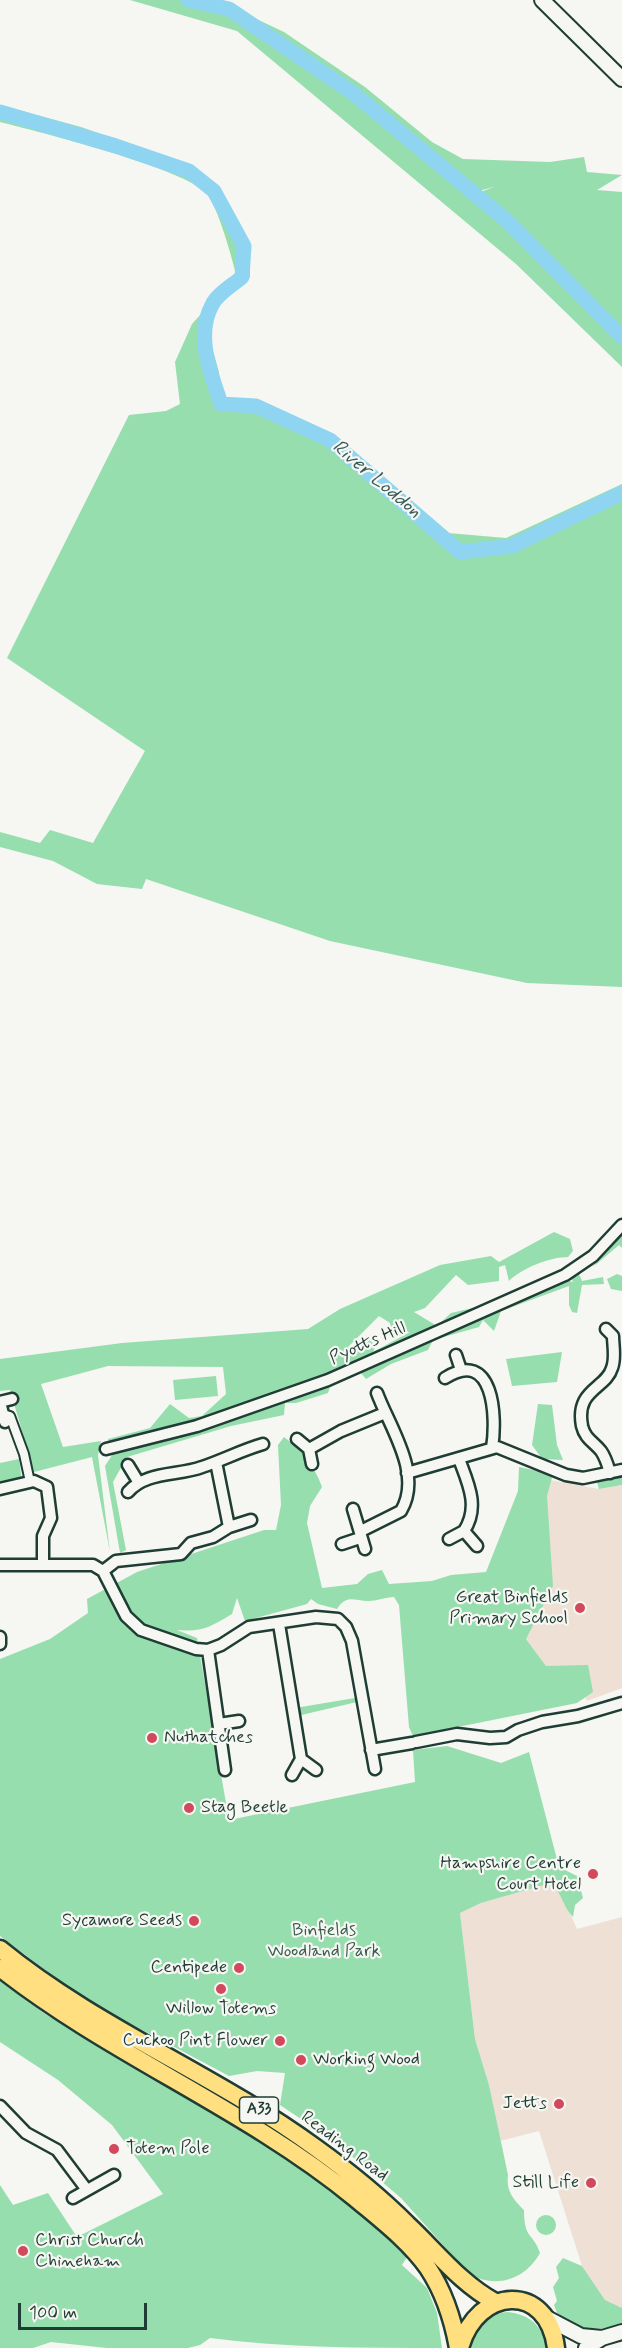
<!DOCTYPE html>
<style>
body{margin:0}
#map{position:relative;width:622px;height:2348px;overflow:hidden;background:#f6f6f2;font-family:Mynerve,sans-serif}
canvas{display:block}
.scale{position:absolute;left:18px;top:2303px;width:129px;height:27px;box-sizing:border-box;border:3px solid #1f3d34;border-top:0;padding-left:8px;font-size:18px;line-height:21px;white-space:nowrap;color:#1f3d34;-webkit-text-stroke:4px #f6f6f2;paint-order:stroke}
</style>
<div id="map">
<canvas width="622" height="2348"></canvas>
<div class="scale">100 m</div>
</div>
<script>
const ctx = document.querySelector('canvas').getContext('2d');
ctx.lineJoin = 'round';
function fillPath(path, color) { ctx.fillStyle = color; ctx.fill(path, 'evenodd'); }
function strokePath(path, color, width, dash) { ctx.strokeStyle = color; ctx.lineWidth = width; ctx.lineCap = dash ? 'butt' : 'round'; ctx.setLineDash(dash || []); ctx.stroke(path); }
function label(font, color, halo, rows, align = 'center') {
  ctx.font = font + ' Mynerve,sans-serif'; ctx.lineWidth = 4.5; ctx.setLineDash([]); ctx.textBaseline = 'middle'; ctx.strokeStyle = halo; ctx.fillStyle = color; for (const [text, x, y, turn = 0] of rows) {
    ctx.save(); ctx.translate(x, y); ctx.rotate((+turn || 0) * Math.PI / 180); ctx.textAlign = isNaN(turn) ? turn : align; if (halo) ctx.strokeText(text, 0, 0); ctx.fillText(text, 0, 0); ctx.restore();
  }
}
fillPath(new Path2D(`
 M539,1478L599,1489L622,1485V1688L587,1701L577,1678L546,1666L526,1639Z
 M551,1883L560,1891L577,1929L622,1917V2308L605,2300L582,2266L539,2131L500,2141L489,2085L475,2039L460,1913L481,1903Z`), '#eee0d4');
fillPath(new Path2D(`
 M130,0H207L231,7L284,32L365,87L432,142L463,159L550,162L584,157L587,172L622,175L597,190L622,192V367L516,264L237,31ZM494,187L475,194L515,231L467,194Z
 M0,105L81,127L190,165L217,188L250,246V277L221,302L207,330L219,372V399L286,414L375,475L448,533L506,538L622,484V987L527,983L330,941L146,879L142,889L97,884L53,861L0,847V832L40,843L50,830L93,843L145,751L7,658L129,415L166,411L180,404L175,362L192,324L236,275C232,257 218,208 207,194C187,169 36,131 0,122Z
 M554,1232L570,1239L573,1251L568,1257C550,1257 522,1268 509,1281L505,1265L499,1267V1281L468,1285L456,1275L425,1308L414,1312L437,1326L451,1313L481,1306L519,1289L522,1296L564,1280L573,1282L571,1277L579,1274L582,1281L603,1277L604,1284L582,1285L577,1313L572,1312L569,1305V1286L501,1311L494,1331L483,1320L479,1327L433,1340L428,1350L391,1364L366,1379L361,1373L331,1384L328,1393L296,1403H285L284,1415L231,1426L127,1457L113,1482L126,1550L120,1553L105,1466L116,1449L109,1444L108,1439L150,1428L170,1404L189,1418L202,1416L226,1394L223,1367L108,1366L41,1384L63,1447L101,1441L98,1455L110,1552L92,1457L34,1472L10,1390L0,1391V1359L122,1343L308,1329L340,1309L440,1265L491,1256L499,1262ZM379,1316L390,1323L392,1331L410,1332L373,1352L376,1345L369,1340L361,1350L348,1347Z
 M622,1232V1248L619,1245L593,1267Z
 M617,1274L622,1276V1291L611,1289L607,1279Z
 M562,1352L557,1382L512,1386L506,1359Z
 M216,1376L218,1396L175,1400L173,1380Z
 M538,1404L552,1405L557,1445L563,1460L542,1459L532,1445Z
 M284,1437C303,1451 314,1465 322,1487L310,1506L307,1523L322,1588L357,1584L368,1574L382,1570L389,1584L432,1581L451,1575L486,1572L518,1491L519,1467L553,1474L547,1496L553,1586L526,1639L546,1666L588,1665L593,1692L577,1703L413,1736L409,1727L399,1605L394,1597C386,1597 377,1601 368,1601C354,1601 347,1594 337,1609L318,1604L311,1599L307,1604L245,1621L237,1598L232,1614C210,1627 203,1632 177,1630L197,1638L229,1820L415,1782L413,1750L447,1746L501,1763L529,1752L559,1867L577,1876L583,1898L575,1905L573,1917C563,1907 562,1893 551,1883L481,1903L460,1913L475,2039L489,2085L508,2175C506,2191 513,2199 524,2210C524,2240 533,2232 540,2253C525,2280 496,2289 469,2274L401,2198L309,2120L304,2121L280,2105L285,2073L257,2071L229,2076L84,1999L0,1936V1659L50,1639L88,1613L87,1599L137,1572L264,1530H276L281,1505L278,1445Z
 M19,1459L22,1481L0,1486V1463Z
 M622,1476V1485L599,1489L597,1482Z
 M361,1697V1701L297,1716L295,1708Z
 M0,1981L45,2014L251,2127L332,2186L409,2254L402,2265L427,2288L437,2313L442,2348C366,2348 285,2348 210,2338L200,2345L188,2348H107L51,2342L33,2348H0V2185L13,2205L48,2193L77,2237L163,2194L112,2125L58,2080L0,2042Z
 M536 2225a10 10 0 1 1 20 0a10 10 0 1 1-20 0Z
 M563,2258L582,2266L605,2300L622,2308V2324C593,2332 581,2331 557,2313L554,2305L557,2301L553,2287L559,2278L556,2267Z
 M507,2312C530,2314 542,2326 548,2348H468C472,2329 487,2314 507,2312Z`), '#96dead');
strokePath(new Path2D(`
 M188,0L229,9L353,93L506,220L622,337
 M0,112L116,146L189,171L214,191L244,246L242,277C233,285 217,294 212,305C195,336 211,373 221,404L256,406L330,440L460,552L512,546L622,493`), '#8fd5f1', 15);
const pedestrian = new Path2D(`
 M3,1414L10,1416L24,1454L30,1482`);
const minor = new Path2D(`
 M606,1329L613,1336C613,1346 616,1358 612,1368C606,1389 575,1389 582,1426C585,1439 594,1442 601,1451C606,1458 608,1466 610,1473
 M456,1355L461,1370
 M445,1378C494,1347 497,1417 492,1448
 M5,1422L0,1402L12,1399
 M297,1439L309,1449L312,1464
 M106,1449L197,1426L328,1380L565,1275L593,1256L622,1225
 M309,1449L341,1431L385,1413
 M216,1462L229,1527
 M128,1465L139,1483
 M407,1473L497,1447L566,1475L583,1478L622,1470
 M0,1489L34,1481L47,1487L51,1518L43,1536V1563
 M128,1492C146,1471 178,1476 202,1467C223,1460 242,1450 263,1444
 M353,1509L365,1549
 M361,1531L401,1511C423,1474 390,1428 377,1393
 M464,1531L477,1546
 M449,1539L464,1531C480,1507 468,1483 459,1459
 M342,1544L360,1538
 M0,1565H93L103,1571
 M103,1571L126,1616L141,1630L196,1649L208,1650L221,1645L249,1627L316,1617L338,1619L346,1627L352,1641L375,1769
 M103,1571L116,1561L181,1554L191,1543L213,1537L229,1527L251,1520
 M279,1624L301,1759
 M0,1637V1644
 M208,1650L225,1770
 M219,1724L239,1721
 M416,1742L457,1734L490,1738L506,1737L518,1730L542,1722L578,1716L622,1703
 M371,1750L412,1743
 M292,1775L301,1759L316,1770
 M0,2106L26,2133L57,2150L87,2190
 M73,2198L114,2175`);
const tertiary = new Path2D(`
 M542,0L622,79
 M543,2316L581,2336L602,2338
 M586,2348L602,2338L622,2332`);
const trunk = new Path2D(`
 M0,1949C98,2029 215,2074 316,2148C348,2171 379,2196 407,2224C436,2251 460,2283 495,2302
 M0,1968C112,2056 245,2108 355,2198C380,2219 409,2241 428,2268C444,2292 453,2320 458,2348
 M460,2348C477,2286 548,2282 556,2348`);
strokePath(pedestrian, '#1f3d34', 12);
strokePath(minor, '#1f3d34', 15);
strokePath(tertiary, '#1f3d34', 18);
strokePath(trunk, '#1f3d34', 21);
strokePath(pedestrian, '#f6f6f2', 8);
strokePath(minor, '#f6f6f2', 10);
strokePath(tertiary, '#f6f6f2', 14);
strokePath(trunk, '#ffdf80', 16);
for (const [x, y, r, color] of [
 [580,1608,6,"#d1495b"],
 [152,1738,6,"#d1495b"],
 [189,1808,6,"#d1495b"],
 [593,1874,6,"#d1495b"],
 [194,1921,6,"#d1495b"],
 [239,1968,6,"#d1495b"],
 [221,1989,6,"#d1495b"],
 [280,2041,6,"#d1495b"],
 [301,2060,6,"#d1495b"],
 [559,2104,6,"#d1495b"],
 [114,2149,6,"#d1495b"],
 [591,2183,6,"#d1495b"],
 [23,2251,6,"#d1495b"]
]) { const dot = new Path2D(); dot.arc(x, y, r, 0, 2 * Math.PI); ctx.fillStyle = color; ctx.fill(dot); strokePath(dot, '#f6f6f2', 2); }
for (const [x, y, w] of [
 [259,2110,39]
]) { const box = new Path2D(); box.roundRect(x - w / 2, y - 13, w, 26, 4.5); ctx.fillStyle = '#f6f6f2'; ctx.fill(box); strokePath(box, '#1f3d34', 1.5); }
label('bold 16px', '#1f3d34', null, [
 ["A33",259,2110]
]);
label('18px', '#1f3d34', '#f6f6f2', [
 ["Pyotts Hill",368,1344,-24],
 ["Reading Road",344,2147,37]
]);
label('18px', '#1f3d34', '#f6f6f2', [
 ["Great Binfields",568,1598],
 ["Primary School",568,1619],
 ["Nuthatches",164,1738,"left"],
 ["Stag Beetle",201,1808,"left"],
 ["Hampshire Centre",581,1864],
 ["Court Hotel",581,1885],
 ["Sycamore Seeds",182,1921],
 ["Centipede",227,1968],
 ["Willow Totems",221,2009,"center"],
 ["Cuckoo Pint Flower",268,2041],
 ["Working Wood",313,2060,"left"],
 ["Jetts",547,2104],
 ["Totem Pole",126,2149,"left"],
 ["Still Life",579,2183],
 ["Christ Church",35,2241,"left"],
 ["Chineham",35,2262,"left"]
], 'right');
label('18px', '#375d4c', '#f6f6f2', [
 ["Binfields",324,1931],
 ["Woodland Park",324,1952]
]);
label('italic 20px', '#355b5a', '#f6f6f2', [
 ["River Loddon",376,480,40]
]);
</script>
